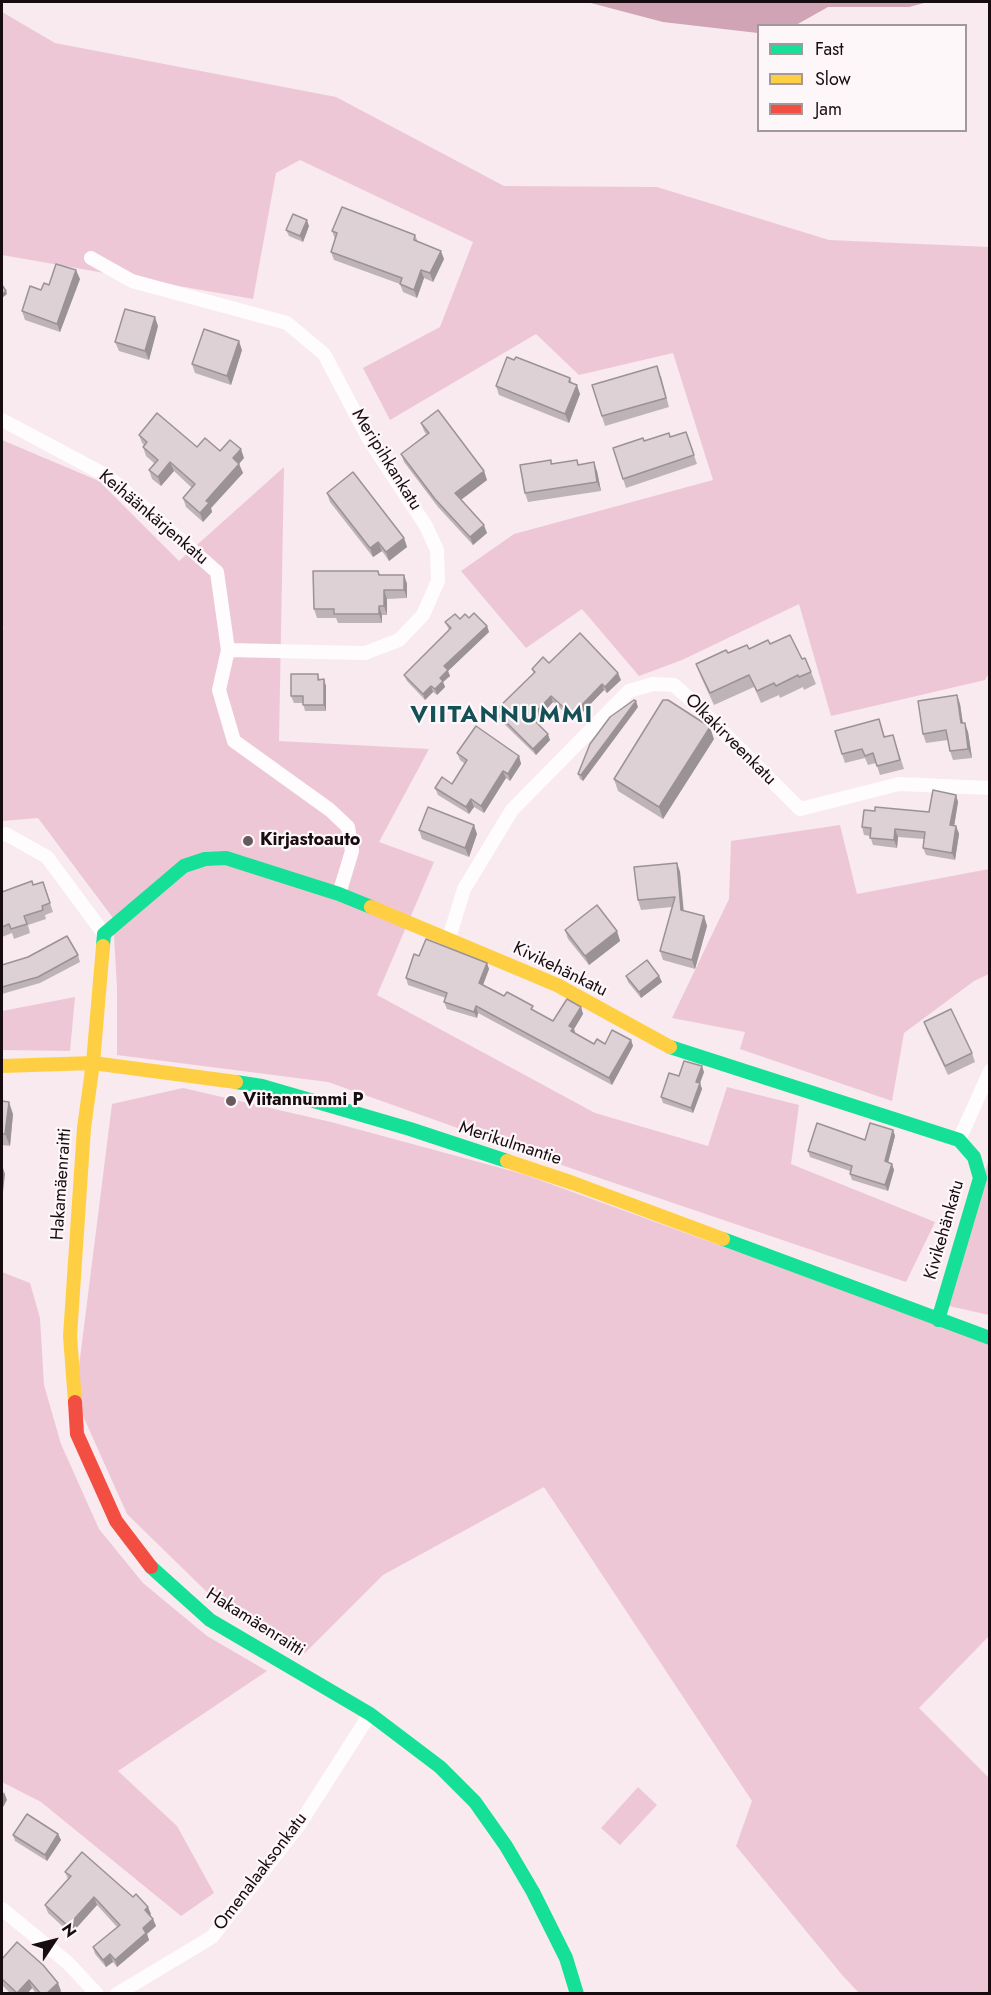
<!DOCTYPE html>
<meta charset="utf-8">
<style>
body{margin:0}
#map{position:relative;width:991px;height:1995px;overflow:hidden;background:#f8eaef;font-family:Jost,sans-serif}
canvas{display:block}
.frame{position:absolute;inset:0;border:3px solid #170c10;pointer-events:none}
.legend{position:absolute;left:757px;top:24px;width:210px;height:108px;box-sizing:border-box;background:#fef7f9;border:2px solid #a2999c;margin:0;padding:8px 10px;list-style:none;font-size:18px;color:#170c10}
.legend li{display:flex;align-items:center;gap:12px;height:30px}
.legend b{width:30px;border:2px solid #a2999c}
.north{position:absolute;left:24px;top:1911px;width:60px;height:60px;-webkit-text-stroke:4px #fef7f9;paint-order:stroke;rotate:55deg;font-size:16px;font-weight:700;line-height:24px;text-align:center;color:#170c10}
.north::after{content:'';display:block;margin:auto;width:21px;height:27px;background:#170c10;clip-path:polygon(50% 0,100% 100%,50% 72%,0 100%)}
</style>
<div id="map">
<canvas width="991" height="1995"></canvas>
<div class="frame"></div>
<ul class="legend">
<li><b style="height:8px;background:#16e098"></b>Fast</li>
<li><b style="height:8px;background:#ffcf43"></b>Slow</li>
<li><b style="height:8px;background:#f24e42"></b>Jam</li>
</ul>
<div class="north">N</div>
</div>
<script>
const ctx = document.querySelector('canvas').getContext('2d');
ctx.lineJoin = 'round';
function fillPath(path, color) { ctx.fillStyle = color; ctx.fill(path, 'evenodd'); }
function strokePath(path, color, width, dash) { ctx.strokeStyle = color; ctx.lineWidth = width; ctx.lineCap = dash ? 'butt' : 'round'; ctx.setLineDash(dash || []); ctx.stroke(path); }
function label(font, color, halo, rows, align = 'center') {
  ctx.font = font + ' Jost,sans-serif'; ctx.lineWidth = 4.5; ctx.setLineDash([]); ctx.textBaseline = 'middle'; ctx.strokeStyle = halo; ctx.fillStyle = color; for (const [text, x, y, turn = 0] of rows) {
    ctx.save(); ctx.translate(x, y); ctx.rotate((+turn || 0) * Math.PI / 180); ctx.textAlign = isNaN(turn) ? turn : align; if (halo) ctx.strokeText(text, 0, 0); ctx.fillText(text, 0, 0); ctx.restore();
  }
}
fillPath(new Path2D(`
 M2,12L55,43L336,97L504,186L657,187L829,240L989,247V673L985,680L831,716L799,604L682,660L639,676L582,609L526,648L461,571L514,534L713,480L673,353L579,375L536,334L390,420L363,368L440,327L473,242L300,160L276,173L253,299L2,255Z
 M2,440L99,481L179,561L284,467L279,741L429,749L379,842L434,862L377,995L595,1113L708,1146L727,1087L799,1105L791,1164L935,1222L906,1282L576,1170L328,1082L117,1055V988L113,918L38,818L2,821V630L4,627L2,626Z
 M840,825L857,894L989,869V974L974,981L904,1033L892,1101L740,1049L745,1032L672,1018L729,899L731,841Z
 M75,997L70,1051L2,1050V1011Z
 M183,1088L331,1122L523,1174L989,1343V1636L919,1708L989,1778V1993H859L843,1976L736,1846L752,1801L544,1487L383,1575L305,1653L212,1597L127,1514L75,1398L112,1104Z
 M989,1158V1315L949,1306Z
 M2,1272L30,1283L40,1318L44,1385L61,1444L99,1529L143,1583L207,1636L267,1671L118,1771L177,1826L214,1893L181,1916L41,1802L2,1782Z
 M638,1787L657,1805L620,1845L601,1828Z`), '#eec7d6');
fillPath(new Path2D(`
 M587,2H928L909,7H828L796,25L758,26V33L663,22Z`), '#d0a3b5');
strokePath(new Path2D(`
 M91,258L132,281L287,323L324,354L370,441L426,526L437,550L438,581L423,615L399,640L365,653L228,650
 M2,420L109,477L217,572L228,650L219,690L234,741L330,810L348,827L352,851L339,894
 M2,835L6,834L47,857L104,934
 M449,938L464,889L512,810L629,691L653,684L674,685L692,701L800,809L899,784L990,788
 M959,1140L990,1071
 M2,1909L68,1963L97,1994
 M117,1994L212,1937L299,1825L370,1714`), '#fefcfd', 14);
strokePath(new Path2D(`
 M103,946L104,934L184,866L205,859L226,858L339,894L371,907
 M670,1047L959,1140L974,1157L980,1178L938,1320
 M236,1082L262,1086L410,1129L507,1161
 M723,1239L990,1338
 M151,1567L210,1620L370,1714L440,1767L475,1802L506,1846L533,1892L566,1958L577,1994`), '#16e098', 14);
strokePath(new Path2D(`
 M371,907L557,985L670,1047
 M2,1066L93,1063L236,1082
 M507,1161L573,1183L723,1239
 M75,1402L70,1336L84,1128L93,1063L103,946`), '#ffcf43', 14);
strokePath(new Path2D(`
 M75,1402L77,1434L116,1521L151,1567`), '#f24e42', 14);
fillPath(new Path2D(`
 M309,226L303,242L289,236L286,230Z
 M332,231L415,235L418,242L444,259L433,282L424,278L417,298L403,292L400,284L334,260L331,252L335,239Z
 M80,279L60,332L25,320L22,311L41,290L49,285Z
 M158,326L149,360L119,351L115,342Z
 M242,350L231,385L195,373L192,364Z
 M661,376L669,407L605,426L592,385Z
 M570,378L572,383L580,394L569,423L499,395L496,386Z
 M421,423L484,471L487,480L461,500L487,533L473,545L438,507L404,462L401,454L426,434L424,431Z
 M686,432L697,464L626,488L613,448L644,441L670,437Z
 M139,435L220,451L244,458L239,464L243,473L211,508L212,512L203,522L186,507L183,498L192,488L174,471L161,486L152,479L149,470L154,463L146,456L143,447L144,445L142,443Z
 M551,460L552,464L579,465L597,471L601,491L528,502L525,493Z
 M327,493L404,538L407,547L389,561L382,551L373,557L330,502Z
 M378,571L380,575H404L407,584V598L387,599V615H382V623H338L336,618H317L314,609Z
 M469,618L487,626L489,632L448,671L450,676L443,682L445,687L437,695L433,692L425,700L407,681L404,675L449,630L445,622Z
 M770,644L802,659L811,672L816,684L804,690L803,687L780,698L779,695L761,703L754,687L714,705L701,677L696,664L728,653Z
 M549,663L621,680L607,693L604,690L574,721L553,702L535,721L550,740L536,755L497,717L495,711L534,674L532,669Z
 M318,674L320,680L326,686V711H305L303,703H294L291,696Z
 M957,695L960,704L963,723L968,732L972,758L953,760L950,751L948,740L926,743L923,734Z
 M638,707L583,781L580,779L578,774Z
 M879,719L885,737L893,735L904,769L880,775L876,763L868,765L865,758L845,763L842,754Z
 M714,739L663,819L618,791L614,779Z
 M457,753L519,756L521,764L510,781L506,778L484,813L474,807L469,814L438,795L435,788L452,784L465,764L460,760Z
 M956,795L958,802L954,826H956L959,834L955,860L926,855L923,848L924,839L898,837L897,848L873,845L870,836L864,835L862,827L875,811L929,812Z
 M419,830L477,834L469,857L422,839Z
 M677,863L680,872L684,911L704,916L707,926L695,969L663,960L660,951L672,907L641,910L638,900Z
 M43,882L53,912L45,915L46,919L28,925L30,933L14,939L12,933L2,937V892L33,885Z
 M565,930L617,931L620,941L589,965L568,939Z
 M78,955L80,962L40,983L2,994V965Z
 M419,956L487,963L489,969L483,985L535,1011L553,1021L581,1007L583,1014L574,1029L575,1034L594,1044H605L631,1040L633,1046L612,1085L478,1013L477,1018L447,1009L444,1002L446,998L408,985L406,978Z
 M626,976H659L662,982L641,998L628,982Z
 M924,1022L972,1053L975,1062L948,1075L927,1031Z
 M704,1072L700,1083L702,1089L693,1113L663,1103L661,1097L679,1076Z
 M2,1101L13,1114L10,1146L2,1145Z
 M893,1130L895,1136L888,1162L892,1164L894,1170L888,1191L852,1180L850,1174V1171L810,1157L808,1151L865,1140Z
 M58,1834L61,1840L47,1861L15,1841L13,1835Z
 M65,1872L151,1914L150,1915L153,1919L156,1926L147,1934L149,1940L117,1967L113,1962L106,1967L95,1954L93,1947L117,1927L97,1905L71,1934L48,1913L45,1905L68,1879Z
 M2,1959L61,1991L58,1994H36L32,1988L27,1994H11L2,1985Z`), '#beb4b7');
fillPath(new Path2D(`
 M307,220L309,226L303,242L300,236Z
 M441,251L444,259L433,282L430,273Z
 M76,270L80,279L60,332L57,324Z
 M421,270L424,278L417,298L414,290Z
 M6,291L7,294L2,298V294Z
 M155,317L158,326L149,360L145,351Z
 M239,341L242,350L231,385L227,376Z
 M577,385L580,394L569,423L565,414Z
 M241,449L244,458L236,467L233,458Z
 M170,462L174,471L161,486L158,477Z
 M594,462L597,471L601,491L597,482Z
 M239,464L243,473L211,508L212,512L203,522L200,513L206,501Z
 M484,471L487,480L458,502L455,493Z
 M484,525L487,533L473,545L470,537Z
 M404,538L407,547L389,561L386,552Z
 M378,542L382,551L373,557L370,548Z
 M404,575L407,584V598L404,590Z
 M384,590L387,599V615L384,606Z
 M379,606L382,615V623L379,614Z
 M487,626L489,632L448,671L450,676L443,682L445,687L437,695L435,689L444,666Z
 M618,673L621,680L607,693L605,687Z
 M324,679L326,686V711L324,705Z
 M602,684L604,690L574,721L572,715Z
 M431,686L433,692L425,700L423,694Z
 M957,695L960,704L964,732L961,723Z
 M551,696L553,702L533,724L531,717Z
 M636,701L638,707L583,781L581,775Z
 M965,723L968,732L972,758L968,749Z
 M710,727L714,739L663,819L659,807Z
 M548,734L550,740L536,755L533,749Z
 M519,756L521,764L510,781L508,774Z
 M503,771L506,778L484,813L481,806Z
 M956,795L958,802L953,833L950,825Z
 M471,799L474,807L469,814L466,807Z
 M474,825L477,834L469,857L465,848Z
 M956,826L959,834L955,860L952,853Z
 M895,829L898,837L897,848L894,840Z
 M677,863L680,872L684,919L681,910Z
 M704,916L707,926L695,969L692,960Z
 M617,931L620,941L589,965L585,956Z
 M487,963L489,969L481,990L479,983Z
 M659,976L662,982L641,998L639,992Z
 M476,1006L478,1013L477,1018L474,1012Z
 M581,1007L583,1014L574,1029L576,1035L573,1038L569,1026Z
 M631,1040L633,1046L612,1085L609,1078Z
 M702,1066L704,1072L698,1088L696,1082Z
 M700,1083L702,1089L693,1113L691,1108Z
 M9,1102L13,1114L10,1146L5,1134Z
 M893,1130L895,1136L887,1167L885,1161Z
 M892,1164L894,1170L888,1191L885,1185Z
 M2,1165L5,1174L2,1201Z
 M4,1792L7,1800L2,1809V1796Z
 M58,1834L61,1840L47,1861L45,1855Z
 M94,1897L97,1905L71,1934L68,1926Z
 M148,1907L151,1914L148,1917L145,1910Z
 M153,1919L156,1926L147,1934L149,1940L117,1967L115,1960L143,1928Z
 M110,1954L113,1962L106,1967L103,1960Z
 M29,1980L32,1988L27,1994H17Z
 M58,1983L61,1991L58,1994H46Z`), '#9b9295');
const building = new Path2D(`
 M342,207L415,235L414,240L441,251L430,273L421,270L414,290L400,284L402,278L331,252L337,233L332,231Z
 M293,214L307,220L300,236L286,230Z
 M56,264L76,270L57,324L22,311L30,286L41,290L44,283L49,285Z
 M2,285L6,291L2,294Z
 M125,309L155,317L145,351L115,342Z
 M204,329L239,341L227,376L192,364Z
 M507,357L514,360L516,357L570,378L569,382L577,385L565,414L496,386Z
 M657,366L666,398L602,416L592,385Z
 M438,410L484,471L455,493L484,525L470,537L435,499L401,454L429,433L421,423Z
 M157,413L197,447L205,438L220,451L230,440L241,449L233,458L239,464L206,501L209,503L200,513L183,498L195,484L170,462L158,477L149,470L158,460L143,447L147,442L139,435Z
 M686,432L694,455L623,479L613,448L643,438L644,441L669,433L670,437Z
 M551,460V464L577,460L578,465L594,462L597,482L525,493L520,465Z
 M353,472L404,538L386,552L378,542L370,548L327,493Z
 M313,571H378L379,575H404V590H384V606H379V614H334V609H314Z
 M474,613L487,626L444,666L448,670L440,678L443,681L435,689L431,686L423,694L404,675L451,628L445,622L455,614L460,619L465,614L469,618Z
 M580,633L618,673L605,687L602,684L572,715L551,696L531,717L548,734L533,749L495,711L535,672L532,669L543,657L549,663Z
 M790,635L802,659L805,658L811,672L799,677L798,675L776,686L774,683L757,691L749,675L710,693L696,664L726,650L728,653L747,645L749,649L768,640L770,644Z
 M291,674H318V680L324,679V705H303V696H291Z
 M957,695L961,723H965L968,749L950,751L946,730L923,734L918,701Z
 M634,700L636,701L581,775L578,774L590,744L610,717Z
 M663,700H668L710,727L659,807L614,779Z
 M879,719L884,737L893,735L900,760L877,766L873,753L865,756L862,749L842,754L835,731Z
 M476,726L519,756L508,774L503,771L481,806L471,799L466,807L435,788L442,777L452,784L467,760L457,753Z
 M933,790L956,795L950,825L956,826L952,853L923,848L925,832L895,829L894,840L870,838L871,828L862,827L864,810L875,811V807L929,812Z
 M428,807L474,825L465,848L419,830Z
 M677,863L681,910L704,916L692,960L660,951L675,897L638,900L634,867Z
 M32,881L33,885L43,882L50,903L42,906L43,910L24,916L27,924L11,929L9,924L2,927V892Z
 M597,905L617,931L585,956L565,930Z
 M67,936L78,955L38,977L2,987V965L28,957Z
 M426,939L487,963L479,983L504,996L507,992L533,1006L531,1009L553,1021L567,999L581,1007L569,1026L573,1028L571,1031L594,1044L597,1039L605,1044L612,1030L631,1040L609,1078L476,1006L474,1012L444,1002L447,993L406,978L414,954L419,956Z
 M647,960L659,976L639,992L626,976Z
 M951,1009L972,1053L945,1066L924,1022Z
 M684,1061L702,1066L696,1082L700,1083L691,1108L661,1097L669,1073L679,1076Z
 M2,1101L9,1102L5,1134H2Z
 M817,1123L865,1140L870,1123L893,1130L885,1161L892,1164L885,1185L850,1174L852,1166L808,1151Z
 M27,1814L58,1834L45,1855L13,1835Z
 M82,1852L133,1897L136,1894L148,1907L145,1910L153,1919L143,1928L146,1933L115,1960L110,1954L103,1960L93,1947L120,1925L94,1897L68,1926L45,1905L71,1876L65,1872Z
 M17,1942L43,1965L58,1983L46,1994H41L29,1980L17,1993L2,1979V1959Z`);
fillPath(building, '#ddd1d5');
strokePath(building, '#9b9295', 1.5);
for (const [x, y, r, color] of [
 [248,841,6,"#665a5e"],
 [231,1101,6,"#665a5e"]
]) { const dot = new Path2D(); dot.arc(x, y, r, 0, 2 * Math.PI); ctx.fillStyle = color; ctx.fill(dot); strokePath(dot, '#fef7f9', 2); }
label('18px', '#170c10', '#fef7f9', [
 ["Meripihkankatu",386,460,58],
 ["Keihäänkärjenkatu",153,518,40],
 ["Olkakirveenkatu",730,740,45],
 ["Kivikehänkatu",560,970,26],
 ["Merikulmantie",510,1144,18],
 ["Hakamäenraitti",62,1184,-86],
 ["Kivikehänkatu",945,1230,-74],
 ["Hakamäenraitti",255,1623,32],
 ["Omenalaaksonkatu",261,1872,-53]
]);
label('bold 18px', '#170c10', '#fef7f9', [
 ["Kirjastoauto",260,841],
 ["Viitannummi P",243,1101]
], 'left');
ctx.letterSpacing = '1.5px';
label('bold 24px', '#145056', '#fef7f9', [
 ["VIITANNUMMI",502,716]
]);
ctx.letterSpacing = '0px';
</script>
